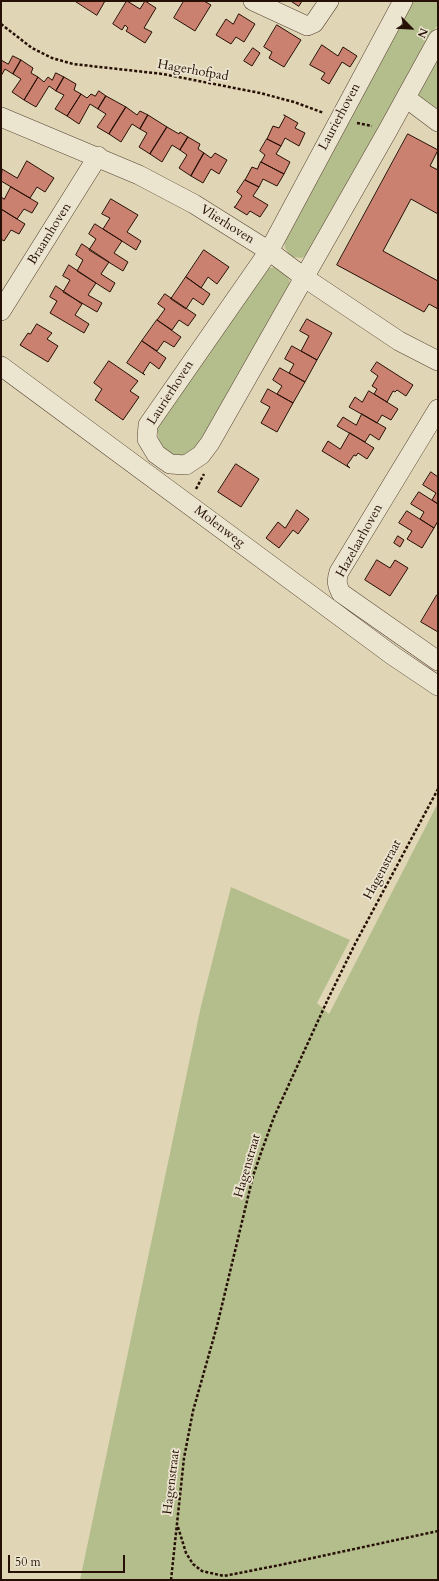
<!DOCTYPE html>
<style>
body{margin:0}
#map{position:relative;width:439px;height:1581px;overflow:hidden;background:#e0d6b5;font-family:Cardo,serif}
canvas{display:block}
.frame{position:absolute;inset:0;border:2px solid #260f05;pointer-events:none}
.north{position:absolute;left:391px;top:8px;width:40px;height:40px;-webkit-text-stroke:3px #ebe4cf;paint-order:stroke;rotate:114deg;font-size:11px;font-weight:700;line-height:16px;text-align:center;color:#260f05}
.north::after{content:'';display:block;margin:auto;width:14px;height:18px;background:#260f05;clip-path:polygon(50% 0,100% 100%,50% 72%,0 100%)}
.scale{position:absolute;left:8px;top:1555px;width:117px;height:18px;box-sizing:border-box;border:2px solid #260f05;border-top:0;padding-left:5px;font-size:12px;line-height:14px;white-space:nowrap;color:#260f05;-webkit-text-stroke:3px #ebe4cf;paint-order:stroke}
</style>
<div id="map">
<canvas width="439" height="1581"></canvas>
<div class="frame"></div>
<div class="north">N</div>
<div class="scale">50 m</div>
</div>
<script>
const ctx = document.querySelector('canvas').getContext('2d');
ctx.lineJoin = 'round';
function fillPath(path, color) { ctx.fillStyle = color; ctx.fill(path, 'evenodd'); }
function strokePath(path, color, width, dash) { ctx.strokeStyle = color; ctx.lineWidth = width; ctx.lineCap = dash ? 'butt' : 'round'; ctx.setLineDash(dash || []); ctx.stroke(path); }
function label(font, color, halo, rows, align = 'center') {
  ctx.font = font + ' Cardo,serif'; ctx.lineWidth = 3.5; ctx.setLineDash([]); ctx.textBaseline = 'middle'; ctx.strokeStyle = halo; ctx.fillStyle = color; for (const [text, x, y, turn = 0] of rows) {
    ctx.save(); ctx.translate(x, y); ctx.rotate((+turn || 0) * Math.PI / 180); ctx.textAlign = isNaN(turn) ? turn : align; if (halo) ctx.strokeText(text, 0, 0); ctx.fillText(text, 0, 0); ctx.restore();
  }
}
fillPath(new Path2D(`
 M411,1H438V24L311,252L302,258L291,257L285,248L284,237Z
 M438,54V112L416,97Z
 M279,266C287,273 290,277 290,288L198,451L189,457C184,456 175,457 170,455C157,449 158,435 158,424L262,270Z
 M438,803V1580H80L201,1006L231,887L350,940L317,1003L329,1014Z`), '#b4bd8c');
const building = new Path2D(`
 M75,1H105L97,15Z
 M127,1L140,9L145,1L156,8L144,28L152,32L145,43L126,31L128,28L125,25L122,30L113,24Z
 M184,1H204L211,5L195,31L174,18Z
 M291,1H302L299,6Z
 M239,14L255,24L244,42L236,37L231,44L216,35L226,19L233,24Z
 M277,25L301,40L284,67L269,58L272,52L264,47Z
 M322,45L338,56L343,47L357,56L350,67L342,62L329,84L321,79L325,73L310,65Z
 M253,48L260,53L252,66L244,61Z
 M13,56L21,60L13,74L5,69L1,76V60L8,64Z
 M21,60L33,68L31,73L38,77L24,100L12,92L21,79L13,74Z
 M56,73L64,77L56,91L49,86L36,107L24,100L38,77L44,82L48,77L52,80Z
 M64,77L76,84L74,90L81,94L67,116L55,109L64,95L56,91Z
 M99,91L106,96L98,109L90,104L79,124L67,116L81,94L87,98L91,94L95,96Z
 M106,96L126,107L109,134L97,127L106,114L98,109Z
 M126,107L137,115L140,111L148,115L140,129L132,124L121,142L109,134Z
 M148,115L167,127L150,154L139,147L147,133L140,129Z
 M284,115L298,123L295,128L305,133L299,146L285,138L281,146L267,139L273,126L279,128L285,117Z
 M167,127L179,134L180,132L188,137L180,150L172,145L162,162L150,154Z
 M408,134L438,150L430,166L438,170V214L411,199L383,251L438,281V309L429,304L424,312L337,265Z
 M188,137L200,144L198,149L204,153L191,176L179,168L187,155L180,150Z
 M267,139L281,146L276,154L290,162L284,174L261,162L265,155L260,151Z
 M204,153L211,158L215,153L227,160L219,174L211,169L203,183L191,176Z
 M27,161L54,178L45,192L37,187L30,198L1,181L2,169L17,178Z
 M261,162L284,174L277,186L263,179L259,187L245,180L252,167L257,169Z
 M245,180L259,187L253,196L268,205L260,217L250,211L247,215L234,207H235L242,196L237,192Z
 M11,187L38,203L32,213L24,209L17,219L1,209V197L4,199Z
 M111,199L138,215L127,232L141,241L136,250L103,229L110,218L102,214Z
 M1,209L25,224L19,234L11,230L4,241L1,239Z
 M95,224L122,241L114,253L128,262L123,271L89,250L96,239L89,234Z
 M82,244L109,262L101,274L115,283L110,292L77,271L83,260L76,255Z
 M204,250L229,267L217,284L208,277L201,288L186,277Z
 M69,265L96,283L88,295L102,303L97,312L63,292L70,280L63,276Z
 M186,277L210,294L203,305L193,298L186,309L171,299Z
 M56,286L82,304L75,315L89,324L84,333L50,313L57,301L50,297Z
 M165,294L196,315L188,326L179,320L172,330L157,320L165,309L158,304Z
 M307,319L332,333L317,360L301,351L309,336L300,331Z
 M157,320L181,337L174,347L164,341L157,351L142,341Z
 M37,324L52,333L47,339L58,346L48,362L20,345L28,333L30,334Z
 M142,341L166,358L159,369L150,362L143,373L145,375L127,363Z
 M292,346L317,360L305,382L289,373L294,364L285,359Z
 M109,361L138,381L130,391L139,397L123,420L95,400L102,389L94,383Z
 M377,362L413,385L406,396L397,390L395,392L393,391L387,402L374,394L377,389L372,386L378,376L371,371Z
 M280,368L305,382L293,403L277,394L282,386L273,380Z
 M268,389L293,403L277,432L261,423L270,407L261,402Z
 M369,391L398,409L391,420L382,415L377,423L349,407L355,397L362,402Z
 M362,414L386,428L379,440L370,434L365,442L337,426L343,417L356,425Z
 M350,433L374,448L367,459L358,453L356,456L354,455L347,465L350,468L322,451L328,441L340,449Z
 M236,464L259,479L241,507L218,492Z
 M431,472L438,477V504L432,500L436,493L423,485Z
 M419,492L438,504V521L434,528L420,519L424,512L411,504Z
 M297,510L309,519L298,534L293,530L279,548L266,538L278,522L285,528Z
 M407,511L434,528L422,548L407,539L412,531L399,523Z
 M398,536L404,540L400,547L394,543Z
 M377,560L390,568L395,560L408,568L390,596L365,580Z
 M437,595H438V632L421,622Z`);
fillPath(building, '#cb8170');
strokePath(building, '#260f05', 1);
const minor = new Path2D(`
 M253,1L307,26L314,23L329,1
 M403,1L269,251L148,425L147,439L156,454L170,464L186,465L201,455L210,443L388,130L438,39
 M406,98L438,122
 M1,117L139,175L194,204L269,251L305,278L399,341L438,361
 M1,311L98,156
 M1,366L392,655L438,686
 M438,409L339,572C336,581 337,585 341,593L438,661`);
strokePath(minor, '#544131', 20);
strokePath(new Path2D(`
 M1,24L32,48L52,58L73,64L163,74L260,93L294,102L324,113
 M357,123L372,126
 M196,489L204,474
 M178,1527L186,1553L193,1564L202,1571L224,1576L280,1565L438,1531
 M171,1580L184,1458L193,1411L217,1326L253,1176L262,1150L274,1117L328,999L355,944L438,789`), '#260f05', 2.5, [3, 2]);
strokePath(minor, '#ebe4cf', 19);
label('13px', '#260f05', '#ebe4cf', [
 ["Hagerhofpad",193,71,10],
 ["Laurierhoven",340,117,-62],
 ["Vlierhoven",227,225,32],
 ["Braamhoven",50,234,-58],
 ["Laurierhoven",171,393,-57],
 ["Molenweg",219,527,37],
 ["Hazelaarhoven",360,541,-61],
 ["Hagenstraat",383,870,-62],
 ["Hagenstraat",248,1166,-74],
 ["Hagenstraat",172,1482,-83]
]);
</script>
